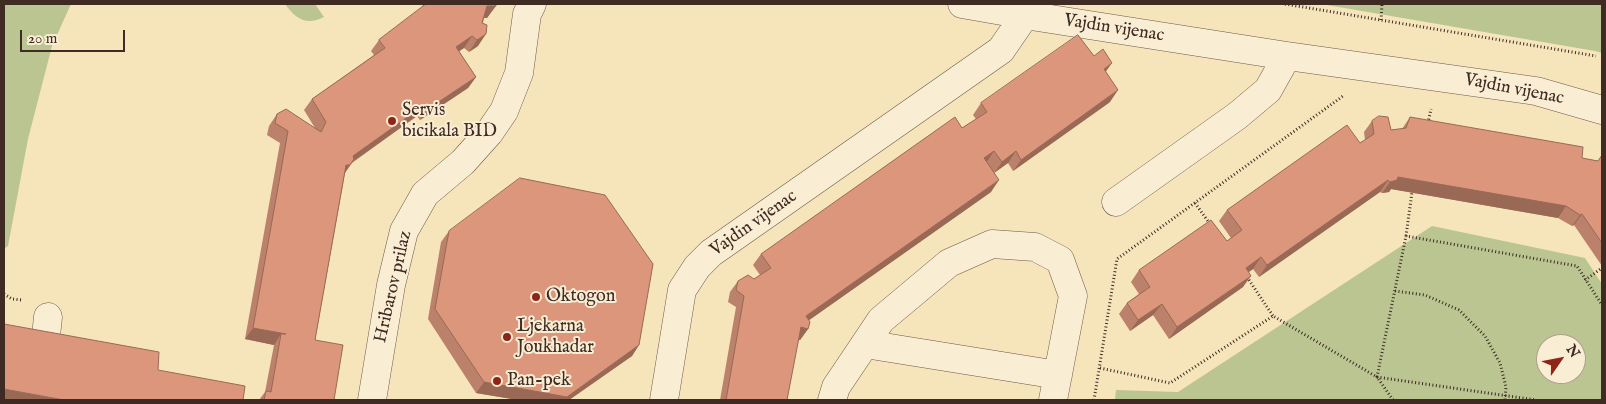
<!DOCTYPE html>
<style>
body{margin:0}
#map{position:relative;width:1606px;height:404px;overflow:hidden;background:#f6e4bb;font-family:"IM FELL English",serif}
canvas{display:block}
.frame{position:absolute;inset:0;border:5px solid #3f2b24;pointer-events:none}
.north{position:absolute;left:1536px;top:334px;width:50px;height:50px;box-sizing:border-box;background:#f9edd3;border:1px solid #af9f8d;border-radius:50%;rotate:57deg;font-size:14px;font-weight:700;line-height:20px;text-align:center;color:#3f2b24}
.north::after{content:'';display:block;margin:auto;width:18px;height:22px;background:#8f2418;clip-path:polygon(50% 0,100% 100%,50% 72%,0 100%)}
.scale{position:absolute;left:20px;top:30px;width:105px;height:22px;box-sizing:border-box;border:2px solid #3f2b24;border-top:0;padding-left:6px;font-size:15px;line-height:18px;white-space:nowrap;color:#3f2b24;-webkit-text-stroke:4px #f9edd3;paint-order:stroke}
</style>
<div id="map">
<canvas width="1606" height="404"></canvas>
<div class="frame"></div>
<div class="north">N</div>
<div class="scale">20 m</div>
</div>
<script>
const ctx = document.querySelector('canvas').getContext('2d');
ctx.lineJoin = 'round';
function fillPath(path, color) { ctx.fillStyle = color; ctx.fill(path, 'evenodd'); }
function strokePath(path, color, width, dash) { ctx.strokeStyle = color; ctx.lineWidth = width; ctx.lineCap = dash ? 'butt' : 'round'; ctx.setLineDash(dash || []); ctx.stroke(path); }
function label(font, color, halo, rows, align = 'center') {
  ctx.font = font + ' "IM FELL English",serif'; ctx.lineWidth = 4; ctx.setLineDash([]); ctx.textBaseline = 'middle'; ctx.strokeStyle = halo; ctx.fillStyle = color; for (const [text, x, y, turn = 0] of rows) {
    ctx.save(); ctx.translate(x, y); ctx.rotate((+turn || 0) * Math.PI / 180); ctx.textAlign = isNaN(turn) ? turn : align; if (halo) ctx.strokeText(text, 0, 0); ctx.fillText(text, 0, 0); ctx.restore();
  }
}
fillPath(new Path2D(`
 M4,4H71L52,46L28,139L8,246L4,249Z
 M285,4H315L324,17C306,26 296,19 285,4Z
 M1321,4H1602V53L1595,51Z
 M1432,226L1585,258L1602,284V400H1115L1116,390L1178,392ZM1546,344H1576V374H1546Z`), '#bac592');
const minor = new Path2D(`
 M962,4L1025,15L1287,56L1536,91L1602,110
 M1116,202L1237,116L1268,90L1287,56
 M865,344L1058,375
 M45,345L48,317
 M372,400L391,285L404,231L425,194L463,162L489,133L504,111L519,73L527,14L532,4
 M664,400L682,290L697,267L711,253L1001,50L1025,15
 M832,400L836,387L881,320L949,263L992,244L1035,247L1060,260L1073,296L1053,400`);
strokePath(minor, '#6d594a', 29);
strokePath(new Path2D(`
 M1285,4L1596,56
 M1381,20L1382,4
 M1428,123L1431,109
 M1195,203L1210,224
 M1406,236L1412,192
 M1247,277L1273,316
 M1585,280L1602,268
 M1395,291L1425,295L1459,310L1485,336L1500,363L1506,387L1505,400
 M4,294L12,299L22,300
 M1100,368L1170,383L1273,316L1377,377L1406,236L1577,266L1602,305
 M1094,400L1117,259L1343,96
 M1393,400L1377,377L1536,400`), '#3f2b24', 3, [1, 2.5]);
strokePath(minor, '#f9edd3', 28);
fillPath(new Path2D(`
 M424,4H496L487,18H484L478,46L469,52L464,48L459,51L476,77L468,88L420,120L417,116L352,163L345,173L315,340L334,400H259L265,392L274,345L245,339L280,143L267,135L269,126L277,114L315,128L304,110L312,99L374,55L371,51L379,40L421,8Z
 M1106,72L1110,102L1013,171L1008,163L994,173L991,192L809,320L808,329L800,340H798L787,400H720L736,307L728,302L730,292L738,281L754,279L760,275L753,265L761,254L976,119L973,115L981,103Z
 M1410,117L1582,158L1598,161L1602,155V266L1574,225L1572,226L1558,218L1391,189L1389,192L1382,193L1380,192L1259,277L1253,269L1249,272L1243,287L1169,339L1153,315L1130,331L1119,314L1127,303L1139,294L1131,282L1139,270L1227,241L1231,238L1219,221L1227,210L1365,140L1364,132L1372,121L1391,130L1402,129Z
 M449,231L639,345L632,356L569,400H518L476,393L428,319L441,242Z`), '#bc816a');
fillPath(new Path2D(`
 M487,6H496L487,18L479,17Z
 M486,34L478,46L469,52L477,40Z
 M472,36L464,48L448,59L456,47Z
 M1112,63L1104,74V69Z
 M476,77L468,88L420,120L428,109Z
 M1118,90L1110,102L1013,171L1021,160Z
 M426,104L417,116L348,165H350L342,177L338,176L353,156Z
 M994,151L986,163L984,158Z
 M1016,151L1008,163L994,173L1002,162Z
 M1398,177L1566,206L1558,218L1391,189L1389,192L1382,193L1390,182Z
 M999,180L991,192L798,328L806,316Z
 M1388,180L1380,192L1259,277L1267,265Z
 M1582,214L1574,225L1572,226L1580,215Z
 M1261,257L1253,269L1238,279L1246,268Z
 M1251,276L1243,287L1169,339L1177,327Z
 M1162,304L1153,315L1130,331L1138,320Z
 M801,327L808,329L800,340L792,339Z
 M253,328L286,334H281L274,345L245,339Z
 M639,345L632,356L569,400H518L476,393L484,382Z
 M4,389L64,400H4Z`), '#996956');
const building = new Path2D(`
 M426,4H496V6H487L482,23L487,25L486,34L477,40L472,36L456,47L476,77L428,109L426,104L353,156L354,159L350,165H346L315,340L343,345L334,400H264L266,391L271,392L281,334H286L253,328L288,131L275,123L277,114L286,109L321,132L326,122L312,99L385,48L379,40Z
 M1078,35L1094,56L1103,49L1112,63L1104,69L1118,90L1021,160L1016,151L1002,162L994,151L984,158L999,180L806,316L810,322L808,329L801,327L787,400H726L744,296L736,290L738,281L748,275L754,279L771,268L761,254L955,117L962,128L987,112L981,103Z
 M1379,116L1388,117L1391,130L1406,128L1410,117L1583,147L1582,158L1598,161L1602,155V243L1582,214L1580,215L1566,206L1398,177L1397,180L1390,182L1388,180L1267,265L1261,257L1253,263L1246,268L1251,276L1177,327L1162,304L1138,320L1127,303L1150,287L1139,270L1211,220L1227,241L1242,230L1227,210L1347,125L1360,143L1374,134L1372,121Z
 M520,178L605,195L653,264L639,345L567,397L484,382L435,309L449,231Z
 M4,324L159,352L158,370L245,386L243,400H64L4,389Z`);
fillPath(building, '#db967b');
strokePath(building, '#996956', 1);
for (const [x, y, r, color] of [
 [392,121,5,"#8f2418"],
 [536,297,5,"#8f2418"],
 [507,337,5,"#8f2418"],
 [497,381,5,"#8f2418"]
]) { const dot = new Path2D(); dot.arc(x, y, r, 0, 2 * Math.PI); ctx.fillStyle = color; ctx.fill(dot); strokePath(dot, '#f9edd3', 2); }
label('18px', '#3f2b24', '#f9edd3', [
 ["Vajdin vijenac",1114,29,9],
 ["Vajdin vijenac",1514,90,11],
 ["Vajdin vijenac",754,224,-35],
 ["Hribarov prilaz",394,287,-77]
]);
label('18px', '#3f2b24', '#f9edd3', [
 ["Servis",402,111],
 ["bicikala BID",402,132],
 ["Oktogon",546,297],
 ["Ljekarna",517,327],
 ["Joukhadar",517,348],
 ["Pan-pek",507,381]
], 'left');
</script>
